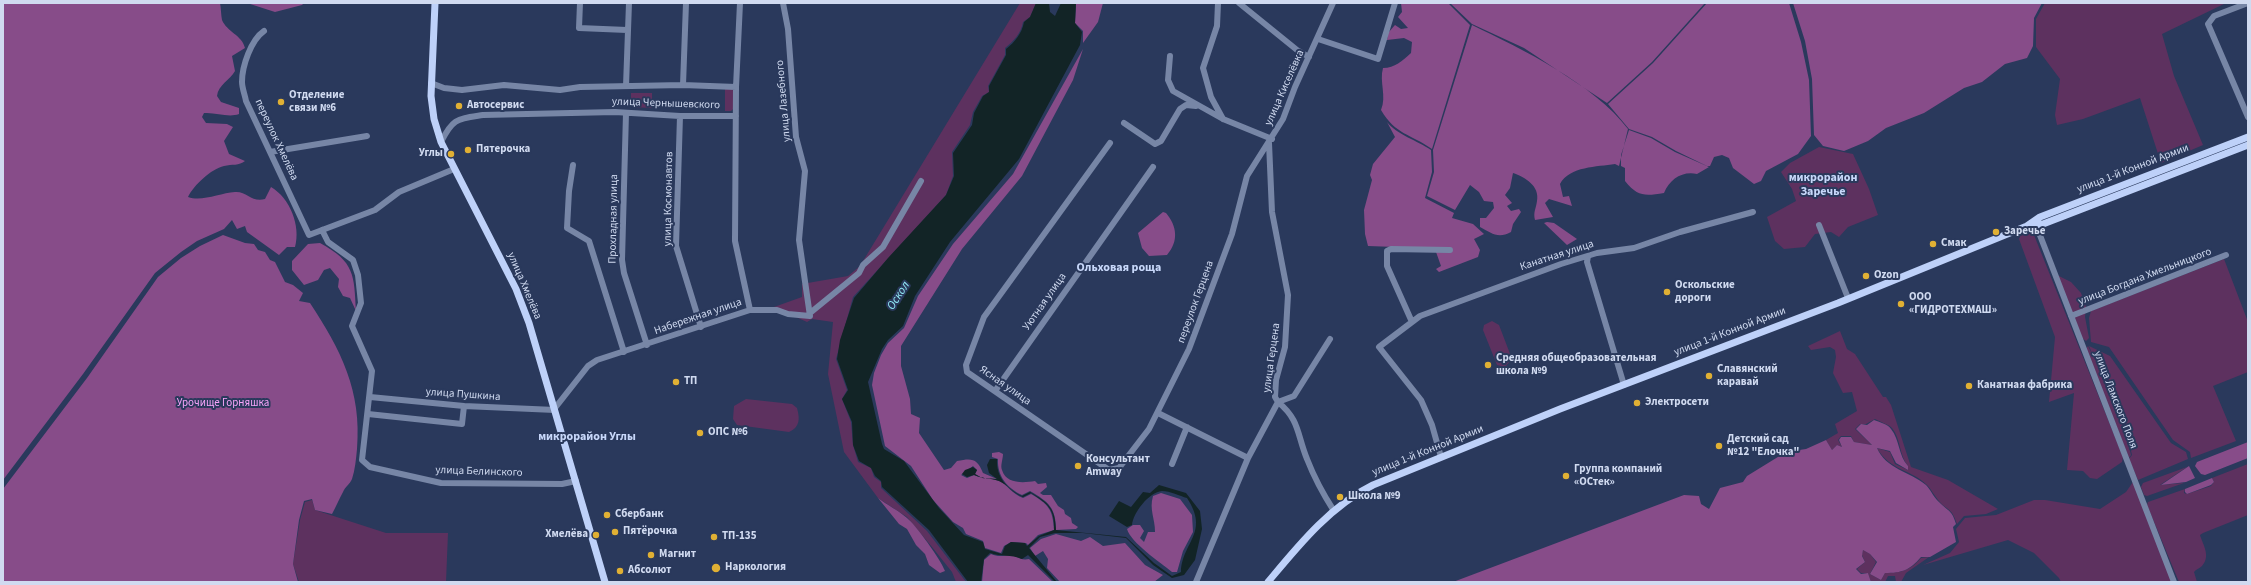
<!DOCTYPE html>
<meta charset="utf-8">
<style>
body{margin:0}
#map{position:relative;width:2251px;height:585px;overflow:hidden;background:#2a395c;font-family:"Source Sans 3",sans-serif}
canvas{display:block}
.frame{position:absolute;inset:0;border:4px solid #d0daf0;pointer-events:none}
</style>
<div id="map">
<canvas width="2251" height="585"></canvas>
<div class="frame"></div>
</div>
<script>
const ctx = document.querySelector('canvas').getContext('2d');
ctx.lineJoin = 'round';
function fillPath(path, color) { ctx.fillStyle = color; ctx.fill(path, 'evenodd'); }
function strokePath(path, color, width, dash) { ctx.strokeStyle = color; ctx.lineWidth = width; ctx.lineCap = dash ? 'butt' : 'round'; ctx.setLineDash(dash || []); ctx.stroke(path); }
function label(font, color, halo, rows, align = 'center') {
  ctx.font = font + ' "Source Sans 3",sans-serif'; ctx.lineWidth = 4; ctx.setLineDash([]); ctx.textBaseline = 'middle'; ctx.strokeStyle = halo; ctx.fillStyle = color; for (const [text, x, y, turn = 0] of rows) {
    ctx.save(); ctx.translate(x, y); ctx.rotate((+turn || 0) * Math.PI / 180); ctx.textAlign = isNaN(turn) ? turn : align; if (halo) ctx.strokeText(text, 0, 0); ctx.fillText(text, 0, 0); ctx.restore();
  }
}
fillPath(new Path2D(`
 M1020,3H1036L1030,17L1023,22C1021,33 1014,41 1005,48V55L988,86L989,92L982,96L973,112L970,125L952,152L953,176L946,195L853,297L836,359L847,390L842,399L851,422L853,445L858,462L871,468L874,477L881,482V488L927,531L966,582H956L952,572L932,547L907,517L878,498L844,452L828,374L833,322L812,319L807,322L774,307L802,297V284L848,276L860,266Z
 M2045,3H2226L2162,34L2174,76L2203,145L2161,163L2140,98L2083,119L2057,125L2055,115L2060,79L2036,47V19Z
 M725,89H732L735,93L734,108L731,111H725Z
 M631,93H652V108L631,107Z
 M1819,147L1853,154L1869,189L1878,215L1848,227L1839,237L1831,232L1815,234L1805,247L1784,249L1775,241L1767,217L1796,201L1792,189L1781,172L1790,163Z
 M2030,233L2034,235L2123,457L2122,462L2097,479L2090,478L2083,471L2067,470L2074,393L2049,402L2055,337L2019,239L2020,236Z
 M2224,259L2248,322V372L2213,386L2236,441L2191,458L2190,452L2173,440L2109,347L2091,342L2089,318L2091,311Z
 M2057,275L2071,282L2081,293L2086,307L2085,317L2089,338L2086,341L2082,338Z
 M1492,321L1499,325L1512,359L1505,367L1497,365L1483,330L1484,325Z
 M1840,331L1847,349L1855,354L1883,397H1886L1891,405L1911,467L1948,480L1998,509L1986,514L1964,516L1957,524C1951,506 1948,512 1938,500C1934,495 1931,489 1927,485C1911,469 1890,471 1877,448L1890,452L1895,464L1908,470V466C1899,455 1901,439 1892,428C1888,424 1880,422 1875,419L1866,424H1860L1855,429L1872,445L1854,442L1851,436H1841L1838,440L1842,447L1837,445L1832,450L1826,440L1838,433L1835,424L1857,411L1852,392L1843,393L1833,373L1836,357L1835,350L1830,347L1811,350L1808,346Z
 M2088,346L2094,358L2100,363L2112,390L2122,418L2131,455L2129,458L2086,349Z
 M2089,346L2110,356L2171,443L2186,452L2188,459L2138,480L2129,459L2132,455L2123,418L2113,389L2100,362L2094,358Z
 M746,399L792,404L797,408C800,419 800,427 789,432L737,425L733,419L734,406Z
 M2248,464V515L2203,533L2200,535C2203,545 2211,556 2202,566C2199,569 2196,569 2194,572L2197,582H2179L2147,505L2148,502L2185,489L2184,493L2187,494L2211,486L2214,482L2212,478Z
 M2187,467L2160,485L2184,483L2147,496L2144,495L2141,487L2143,483Z
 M2133,482L2172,582H2061L2059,578L2034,553L2008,540L1923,565L1950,553L1959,542L1963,543L1959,542L1956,529L1965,518L1996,515L2034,500H2045L2100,509L2126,492Z
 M312,500L315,510L386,533H448L446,582H299L293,564L300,520L305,502Z
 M1863,550L1870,554L1876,562L1870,574L1881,580L1885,573C1901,573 1911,570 1921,558L1929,557L1906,573L1901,582H1896L1895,576H1888L1885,582H1871L1868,573H1861L1857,569L1865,562L1862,555Z`), '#5d315f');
fillPath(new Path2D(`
 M3,3H220C221,8 221,15 222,20C227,32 242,35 245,48L232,56L235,71C230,80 218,85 217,96L221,102L239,108V114C228,118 216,112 204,113L202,117L206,123L227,124L233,127L224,141L229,154L245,161C239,166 232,164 224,166C211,169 194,185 188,197C202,202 220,193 235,192C247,191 252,203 265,199L271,187C290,198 301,226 295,247H287L279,255L247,232L245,226L237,229L232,220L224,229L197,241L181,252L155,273L83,374L3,480Z
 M247,3H304L302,5L275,12Z
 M1076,3H1103L1098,22L1083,43V31L1075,23Z
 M1401,3H1448L1470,25L1432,149C1409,133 1396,135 1381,110C1387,96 1379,82 1383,68C1395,68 1402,61 1411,53L1412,42L1404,38L1387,40L1388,33L1395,25L1401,29L1408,28L1398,17L1402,12Z
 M1450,3H1705L1652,62L1607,103L1524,48L1472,24Z
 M1707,3H1789L1801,42L1809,80L1811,136L1798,154L1766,171L1761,181L1754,184L1733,168L1729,158L1722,155L1714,157L1710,166H1707L1676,151L1652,137L1629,129L1608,104L1653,63Z
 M1793,3H2042L2034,18L2033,46L2027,58L2005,64L1982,82L1964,88L1924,113L1886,128L1868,141L1844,151L1823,146L1814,135L1812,79L1805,41Z
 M1472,25C1522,49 1594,84 1628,129L1619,166L1615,164C1597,167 1570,166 1560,184L1563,197L1569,196L1572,206L1549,199L1545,203L1553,217L1535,220C1533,212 1536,209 1537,201C1540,186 1525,177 1513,173L1510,188L1505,195L1512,203L1507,206L1511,211L1519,209L1521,212L1513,224L1511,232C1498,239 1491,233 1480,227V218H1486L1494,208L1493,202L1484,201L1479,192L1470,185L1455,210L1427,196L1434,172L1433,150Z
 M1083,49L1073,80L1022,176L962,249L901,346V366L910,399L911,414L920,418L919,433L944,470L951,468L957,461C972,458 977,458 983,473L997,479L982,478L975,474L977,470L973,466L961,475L967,478L974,475C982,479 991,478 999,481C1007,484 1012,494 1023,498L1031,494C1048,504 1053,509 1054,530L1038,535L1028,545L1026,543L1011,542L1004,546L1001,553L985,548L983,541L966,534L963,528L953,522L933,500L911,466L885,446L872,385L874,373L881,355L888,343L904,328L918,296L953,244L1013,174Z
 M1387,122C1396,134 1418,141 1431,150L1432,172L1425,198L1454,213L1452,218L1473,224L1484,234L1474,239L1480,250L1478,257L1439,272L1436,269L1441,266L1436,252H1452V249L1368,246L1365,234L1364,210L1372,180L1370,175L1373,164L1395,137Z
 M1629,130L1651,138L1675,152L1709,167L1697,174C1682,171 1670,179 1664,193C1645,196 1638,197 1625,181V168L1621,166V155Z
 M1163,212L1166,213C1177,226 1179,241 1167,255L1149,256L1142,248L1138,233Z
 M1547,222L1554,223L1577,239L1567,245L1544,223Z
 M223,235L245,243L254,244L258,250L265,252L270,260L275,262L285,282L293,285L303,293L299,301L310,303C341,350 362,391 357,449C356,459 355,470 352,479C350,484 345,487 343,492C339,499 336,507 332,514L315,510L312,499L304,501L299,520L293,564L298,582H3V489L87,378L158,277L181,258L200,246Z
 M320,243C355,262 354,275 356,311L350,298L343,296L338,287L339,279L330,268L324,270L318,280L304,285L292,270V261L308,244Z
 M1874,420C1879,422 1888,424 1891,429C1900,440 1898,455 1908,466V470L1896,463L1890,451L1877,448C1886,469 1909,471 1926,485C1931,490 1934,498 1939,502C1949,512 1952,510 1956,524L1953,527L1956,542L1930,557H1921C1910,570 1902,573 1885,573L1881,580L1870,574L1877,562L1870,554L1863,550L1862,556L1865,562L1856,569L1861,574L1868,573L1871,582H1453L1684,495L1699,496L1701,504L1709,509L1720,488L1743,482L1747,476L1786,452L1806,449L1826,440L1832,450L1837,445L1842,447L1839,440L1841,437H1851L1854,442L1872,445L1856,429L1861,424L1867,425Z
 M2248,442V458L2205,475L2201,474L2195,466L2197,462Z
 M999,452L1003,454C1003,459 1000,466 1002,470C1006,484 1023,483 1035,481L1038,484L1046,483L1047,487L1040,493L1043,495H1051L1058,506L1064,510L1065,514L1071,518L1072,523L1078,527L1076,529L1056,530C1056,508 1049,502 1030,491L1022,495C1007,488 997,476 998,459L992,457V453Z
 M2189,466L2195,478L2186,482L2161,485Z
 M2212,478L2214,482L2211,485L2187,494L2185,492V489Z
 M1161,493L1180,499L1192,515L1193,532L1183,551L1177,572H1172C1160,562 1131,543 1127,529L1133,525H1140L1144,531L1140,538L1144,542L1148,532H1155C1155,518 1149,510 1153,496Z
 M878,498C887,505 898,510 907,518C916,525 941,560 945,571L940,573L929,565L925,554L916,545L907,529L899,524Z
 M1056,534L1081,541L1090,537L1103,546L1125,543L1145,565L1163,575L1154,582H1060L1047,568L1048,559L1043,551L1035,556L1030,548L1041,539Z
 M991,554C998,557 1002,556 1010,555C1017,555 1019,561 1029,559L1053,582H982L984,560Z`), '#874c89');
fillPath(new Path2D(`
 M1036,3H1049L1050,12L1055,16L1061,3H1076L1075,23L1082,32L1080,45L1019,159L950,242L915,296L903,326L888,340L882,349L868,382L882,444L884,449L904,461L939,508L964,535L983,542L985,549L1002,554L1005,546L1011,542L1025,543L1027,546L1039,536L1054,530C1055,509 1048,504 1031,493L1023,497C1012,493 1007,484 999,481C990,478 983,479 974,475L967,477L962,474L965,470L973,467L977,470L975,474L982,478L997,479L989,473L987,465L990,459H997C996,477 1007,489 1022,496L1030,492C1049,503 1055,508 1056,530L1126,537L1154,563L1172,576L1181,572C1182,542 1210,533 1187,498C1180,496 1170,491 1162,491C1149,492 1133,513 1132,525L1127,527L1109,516L1119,501L1131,507L1143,492L1150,493L1159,485L1186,493L1200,511L1202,529L1195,560L1184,575L1172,578L1153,565L1126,538L1083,533H1055L1040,537L1029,548L1057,582H1055L1028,555L1022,559C1010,554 1002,557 990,553L984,559L981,582H968L929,530L882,487L881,481L875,476L871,468L859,461L853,445L852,422L842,399L848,390L837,359L840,340L854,298L888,258L946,195L954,176L953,153L972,125L974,113L983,96L989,92V86L1006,55V49C1015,42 1022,33 1024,22L1030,17Z`), '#122426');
strokePath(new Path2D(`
 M580,3L579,28L627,30
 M1218,3L1217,26L1203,68L1211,97L1223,119
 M1239,3L1297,50L1309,57
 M2248,3L2214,16L2208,24L2248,117
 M264,31C251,40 242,66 242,82C242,88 245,95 246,101L309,235L375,210L399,192L454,169
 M1318,39L1378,59L1395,3
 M1170,56L1168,80L1173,91L1223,119L1272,139
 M431,83L444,88L462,90L504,85L560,90L580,87L683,85L736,87L735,241L750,310
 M683,85L686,3
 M626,86L629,3
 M736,87L740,3
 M626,113L622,260L624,273L647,345
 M680,116L676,246L701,327
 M1124,123L1155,144L1161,141L1180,109L1186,105L1196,106
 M441,142C453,118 457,119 483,115L615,112L680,116H736
 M1110,143L984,317L966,365L967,372L1109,470L1119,468L1149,429L1189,349L1232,234L1247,176L1283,119L1295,87L1333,3
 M270,152L367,136
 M573,165L569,191L567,228L589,241L624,352
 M1819,225L1848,298
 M2036,225L2174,582
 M322,230L328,242L353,260L358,275L361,303L352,326L372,371L362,460L370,467L441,483L562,484L576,481
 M1588,256L1587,262L1624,385
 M810,313L859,273L863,265L883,247L921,181
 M2071,316L2226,255
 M1412,322L1387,266V251L1391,249L1450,250
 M995,391L1153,167
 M370,397L464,406L555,410
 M1278,402C1300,420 1297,435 1307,459C1314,477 1323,494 1334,511
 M1278,402L1294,396L1330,339
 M555,408L588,366L597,360L750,310H777L788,314L810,316L799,240L805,171L796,137L788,29L783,3
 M1158,413L1248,458
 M368,414L462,424L464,406
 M1441,457L1432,425L1421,400L1379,347L1420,316L1561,264L1597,253L1634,248L1680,232L1753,212
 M1172,464L1187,427
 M1196,582L1248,458L1278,402L1275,397L1276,380L1285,347L1288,295L1272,212L1269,143`), '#7786a6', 6);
strokePath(new Path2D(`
 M435,3L431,96L434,119L441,142L516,289L529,323L605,582
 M2028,226L2043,224L2248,145
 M1268,582C1298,546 1330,506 1373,485L1560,409L1838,303L2027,226L2040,217L2248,137`), '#bed1f9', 7);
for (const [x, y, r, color] of [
 [281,102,4,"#e0b034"],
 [459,106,4,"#e0b034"],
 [468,150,4,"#e0b034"],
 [451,154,4,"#e0b034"],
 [1996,232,4,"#e0b034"],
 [1933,244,4,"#e0b034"],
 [1866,276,4,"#e0b034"],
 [1667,292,4,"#e0b034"],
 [1901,304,4,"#e0b034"],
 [1488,365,4,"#e0b034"],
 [1709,376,4,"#e0b034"],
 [676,382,4,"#e0b034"],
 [1969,386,4,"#e0b034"],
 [1637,403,4,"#e0b034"],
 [700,433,4,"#e0b034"],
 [1719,446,4,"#e0b034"],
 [1078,466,4,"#e0b034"],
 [1566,476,4,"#e0b034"],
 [1340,497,4,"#e0b034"],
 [607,515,4,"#e0b034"],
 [615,532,4,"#e0b034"],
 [596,535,4,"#e0b034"],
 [714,537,4,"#e0b034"],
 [651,555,4,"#e0b034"],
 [716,568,5,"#e0b034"],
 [620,571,4,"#e0b034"]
]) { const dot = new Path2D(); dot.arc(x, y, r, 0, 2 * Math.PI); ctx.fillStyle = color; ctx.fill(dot); strokePath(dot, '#2a395c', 1.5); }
label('11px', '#d0daf0', '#2a395c', [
 ["улица Киселёвка",1285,88,-66],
 ["улица Лазебного",784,101,-95],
 ["улица Чернышевского",666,104,2],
 ["переулок Хмелёва",276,140,65],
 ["улица 1-й Конной Армии",2133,169,-21],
 ["улица Космонавтов",669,199,-89],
 ["Прохладная улица",614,219,-89],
 ["Канатная улица",1557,256,-18],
 ["улица Богдана Хмельницкого",2145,277,-21],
 ["улица Хмелёва",524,286,67],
 ["Уютная улица",1045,302,-55],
 ["переулок Герцена",1196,302,-70],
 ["Набережная улица",698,317,-19],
 ["улица 1-й Конной Армии",1730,332,-21],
 ["улица Герцена",1272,358,-82],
 ["Ясная улица",1005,386,35],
 ["улица Пушкина",463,395,4],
 ["улица Ламского Поля",2115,400,69],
 ["улица 1-й Конной Армии",1428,451,-22],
 ["улица Белинского",479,472,2]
]);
label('bold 11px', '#d0daf0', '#2a395c', [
 ["Отделение",289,96],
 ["связи №6",289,109],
 ["Автосервис",467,106],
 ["Пятерочка",476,150],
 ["Углы",443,154,"right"],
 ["Заречье",2004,232],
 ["Смак",1941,244],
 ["Ozon",1874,276],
 ["Оскольские",1675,286],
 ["дороги",1675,299],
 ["ООО",1909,298],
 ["«ГИДРОТЕХМАШ»",1909,311],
 ["Средняя общеобразовательная",1496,359],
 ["школа №9",1496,372],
 ["Славянский",1717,370],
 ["каравай",1717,383],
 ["ТП",684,382],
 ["Канатная фабрика",1977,386],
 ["Электросети",1645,403],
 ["ОПС №6",708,433],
 ["Детский сад",1727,440],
 ["№12 \"Елочка\"",1727,453],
 ["Консультант",1086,460],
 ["Amway",1086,473],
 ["Группа компаний",1574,470],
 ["«ОСтек»",1574,483],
 ["Школа №9",1348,497],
 ["Сбербанк",615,515],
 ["Пятёрочка",623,532],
 ["Хмелёва",588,535,"right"],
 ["ТП-135",722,537],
 ["Магнит",659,555],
 ["Наркология",725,568],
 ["Абсолют",628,571]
], 'left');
label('11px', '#f8a4fa', '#2a395c', [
 ["Урочище Горняшка",223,404]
]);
label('bold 12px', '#c8d8fa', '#2a395c', [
 ["микрорайон",1823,178],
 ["Заречье",1823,192],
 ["Ольховая роща",1119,268],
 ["микрорайон Углы",587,437]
]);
label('italic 12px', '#91ebf6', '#2a395c', [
 ["Оскол",899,296,-57]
]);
</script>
